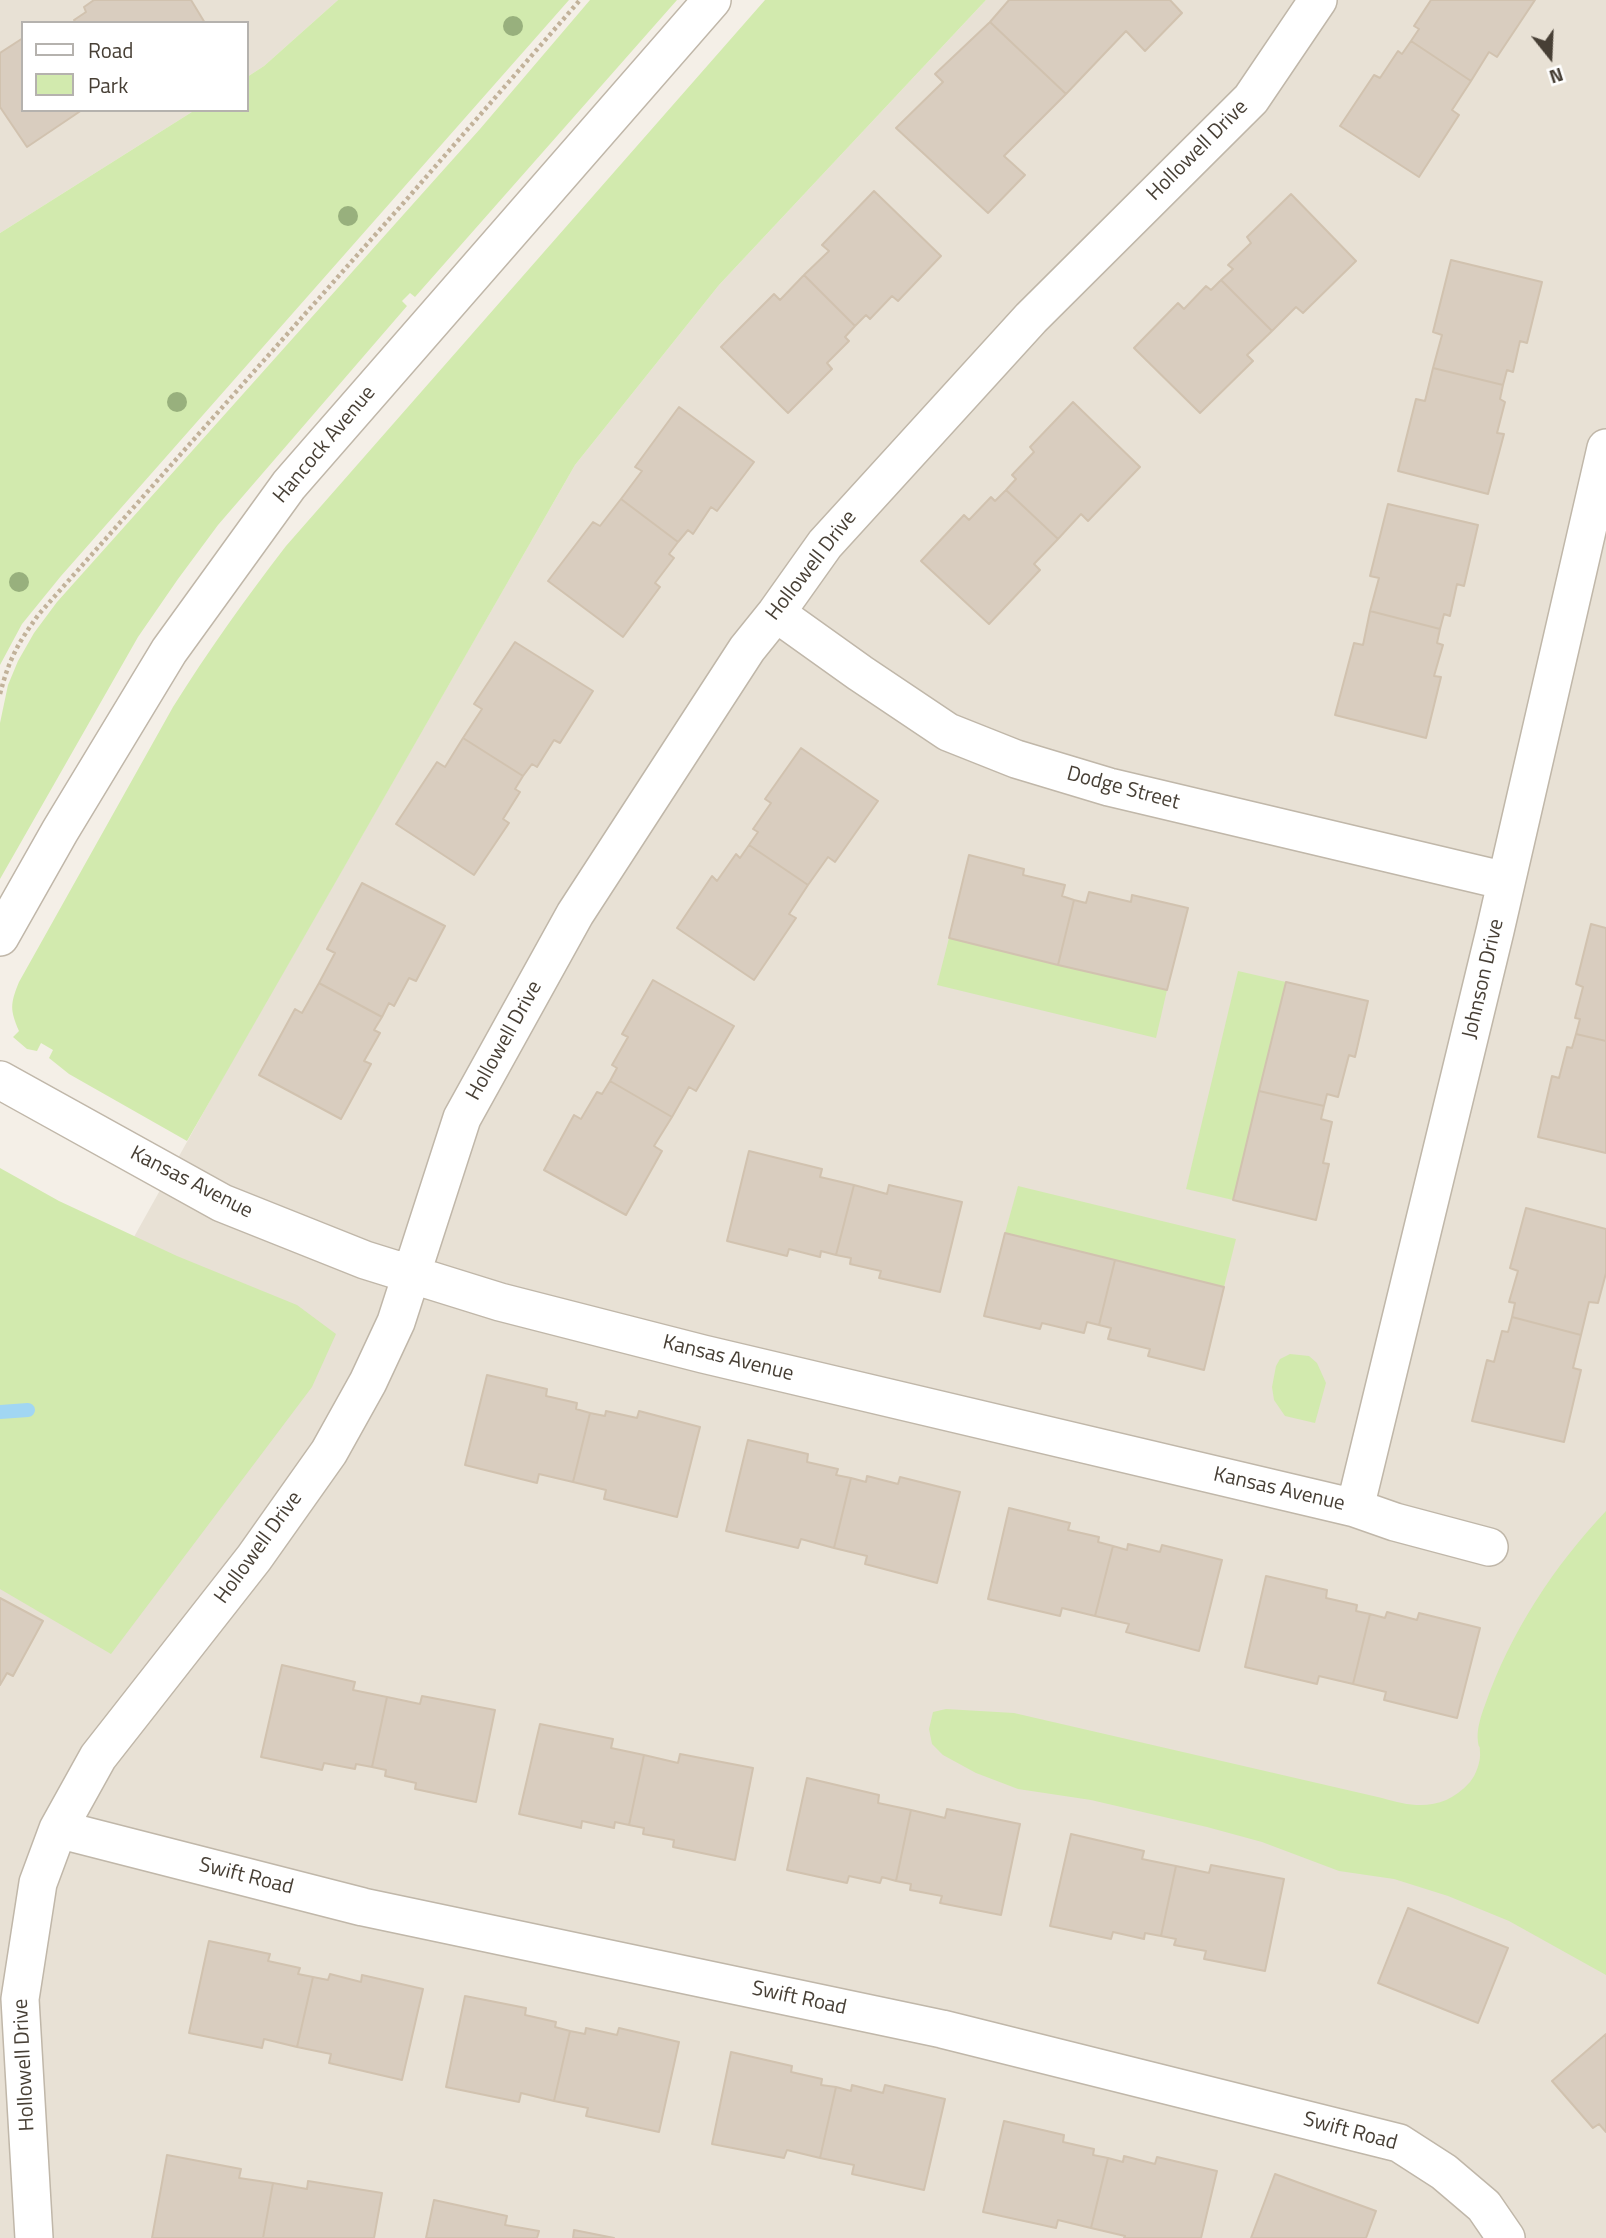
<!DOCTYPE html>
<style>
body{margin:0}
#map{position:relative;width:1606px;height:2238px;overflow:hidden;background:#f4efe7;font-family:"Titillium Web",sans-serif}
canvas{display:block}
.legend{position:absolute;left:21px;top:21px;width:228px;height:91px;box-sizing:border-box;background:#fff;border:2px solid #b5b2ae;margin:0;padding:9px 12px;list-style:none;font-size:21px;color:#473f35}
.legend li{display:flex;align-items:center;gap:14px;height:35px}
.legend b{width:35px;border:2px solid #b5b2ae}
.north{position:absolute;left:1515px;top:21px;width:70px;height:70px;-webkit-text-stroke:5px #fff;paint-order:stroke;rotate:162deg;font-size:19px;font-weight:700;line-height:28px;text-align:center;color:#473f35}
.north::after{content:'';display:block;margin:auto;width:24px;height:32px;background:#473f35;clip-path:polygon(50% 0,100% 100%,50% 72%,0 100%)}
</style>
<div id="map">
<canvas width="1606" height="2238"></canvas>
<ul class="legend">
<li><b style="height:9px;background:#fff"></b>Road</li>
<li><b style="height:19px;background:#d2eaae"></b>Park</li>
</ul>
<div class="north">N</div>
</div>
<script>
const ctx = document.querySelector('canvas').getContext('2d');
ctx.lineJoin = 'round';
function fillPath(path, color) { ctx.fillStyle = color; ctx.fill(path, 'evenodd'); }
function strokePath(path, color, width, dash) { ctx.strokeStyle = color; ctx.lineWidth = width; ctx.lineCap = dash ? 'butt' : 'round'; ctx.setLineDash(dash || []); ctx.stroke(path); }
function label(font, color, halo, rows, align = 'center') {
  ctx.font = font + ' "Titillium Web",sans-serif'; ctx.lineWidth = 5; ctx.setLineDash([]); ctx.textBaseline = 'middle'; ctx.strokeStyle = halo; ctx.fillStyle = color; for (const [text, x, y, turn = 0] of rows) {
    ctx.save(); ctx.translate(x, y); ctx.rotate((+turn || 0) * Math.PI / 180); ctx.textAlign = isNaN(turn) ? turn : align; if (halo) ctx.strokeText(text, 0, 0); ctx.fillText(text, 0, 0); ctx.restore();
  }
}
fillPath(new Path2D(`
 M0,0H338L264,66L247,77V23H23V110H195L0,233Z
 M986,0H1606V2238H0V1477L231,1063L575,465L719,285Z`), '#e8e1d5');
fillPath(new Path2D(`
 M338,0H569L61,576L22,624L0,665V233L195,110H247V77L264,66Z
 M590,0H677L415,297L410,293L402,301L407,306L218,525L178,579L138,637L0,879V723L8,685L18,661L34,633L57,602L480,129Z
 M765,0H986L719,285L575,465L187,1141L69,1074L49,1058L53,1050L41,1043L37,1051L27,1049L13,1037L19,1031C10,1010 10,1004 19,982L173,707C208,651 246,598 286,546Z
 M949,938L1167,990L1156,1038L937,985Z
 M1238,971L1286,982L1233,1200L1186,1189Z
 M0,1168L59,1201L177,1256L297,1305L336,1334L312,1387L111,1654L0,1589Z
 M1018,1186L1236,1239L1224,1287L1005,1233Z
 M1290,1354L1309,1356L1317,1363L1326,1383L1315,1423L1285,1416L1274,1400L1272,1387L1276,1366L1280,1359Z
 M1606,1511V1975L1509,1921L1448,1896L1394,1879L1339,1871L1262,1842L1207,1827L1091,1800L1018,1789L976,1773L943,1755L932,1744L929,1729L933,1712L946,1709L1014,1713L1382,1798C1415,1808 1444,1811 1470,1782C1476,1775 1481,1761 1480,1752C1480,1743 1479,1750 1478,1742C1476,1731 1481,1715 1485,1705C1510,1633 1554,1566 1606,1511Z`), '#d2eaae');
strokePath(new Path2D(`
 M0,1412L28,1410`), '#a1d6f3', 14);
const building = new Path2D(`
 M94,0H191L205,23H76L74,20L86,12L84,7Z
 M1009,0H1170L1182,13L1145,51L1126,31L1066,94L990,22Z
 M1431,0H1535L1497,57L1489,52L1471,81L1411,41L1419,29L1414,26Z
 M990,22L1066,94L1004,156L1025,175L988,213L896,128L943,82L935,74Z
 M23,38V110H82L27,147L0,107V53Z
 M1411,41L1471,81L1452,110L1459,115L1419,177L1340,126L1374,75L1380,78L1398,51L1402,54Z
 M874,191L941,256L898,301L892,296L870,319L866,315L855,326L804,275L829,251L822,245Z
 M1291,194L1356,261L1303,313L1296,307L1272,331L1221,280L1233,269L1228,265L1251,243L1247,237Z
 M1451,260L1542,282L1527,343L1520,341L1513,372L1507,370L1503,385L1433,368L1442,335L1433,332Z
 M804,275L855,326L845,337L849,341L827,363L832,369L788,413L721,347L774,294L780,300Z
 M1221,280L1272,331L1247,355L1253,361L1200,413L1134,348L1178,303L1184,309L1206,286L1211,290Z
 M1433,368L1503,385L1500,399L1505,402L1497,433L1504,434L1488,494L1398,471L1416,399L1425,401Z
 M1073,402L1140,467L1088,521L1081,514L1058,539L1006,490L1016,479L1012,475L1034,452L1030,447Z
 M679,407L754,462L717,511L711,507L693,534L688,530L678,542L621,499L642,471L635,467Z
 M1006,490L1058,539L1034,564L1040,570L989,624L921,561L964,515L969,520L991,497L995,501Z
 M621,499L678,542L669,554L674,558L655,583L660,587L623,637L548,581L593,522L600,526Z
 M1388,504L1478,525L1464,586L1457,584L1450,616L1444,614L1440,629L1370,611L1379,578L1370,576Z
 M1370,611L1440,629L1437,643L1443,645L1434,676L1441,677L1426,738L1335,715L1354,643L1363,645Z
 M515,642L593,691L560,743L554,740L537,767L532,764L523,776L463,738L482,709L474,704Z
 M463,738L523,776L515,789L520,792L503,819L509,823L474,875L396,824L437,762L445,767Z
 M801,748L878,801L835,862L828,857L808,885L749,845L758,832L753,829L771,803L765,799Z
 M749,845L808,885L789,914L796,918L754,980L677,928L712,876L717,881L736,854L740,858Z
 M969,855L1024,869L1023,875L1065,885L1062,896L1074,900L1058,965L949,938Z
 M362,883L445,926L416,981L409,978L394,1006L389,1003L382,1017L319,983L335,953L327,949Z
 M1089,892L1131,902L1132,895L1188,908L1167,990L1058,965L1074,900L1086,903Z
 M1591,924L1606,928V1041L1576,1034L1580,1019L1575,1018L1583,987L1576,984Z
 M653,980L734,1026L696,1091L689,1087L672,1117L610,1081L617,1068L612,1065L628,1037L622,1034Z
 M1286,982L1368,1001L1355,1057L1349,1055L1338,1097L1327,1094L1324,1106L1259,1091Z
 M319,983L382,1017L374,1030L380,1033L364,1061L371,1064L341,1119L259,1075L295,1009L302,1013Z
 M1576,1034L1606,1041V1153L1538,1137L1552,1076L1559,1078L1567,1047L1572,1048Z
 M610,1081L672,1117L654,1146L662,1151L626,1215L544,1170L574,1115L581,1119L597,1092L602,1094Z
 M1259,1091L1324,1106L1321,1119L1332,1122L1323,1163L1329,1164L1316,1220L1233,1200Z
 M749,1151L822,1169L820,1177L854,1185L836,1255L821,1251L820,1257L789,1249L787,1256L727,1241Z
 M854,1185L887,1194L889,1185L962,1202L940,1292L879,1278L881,1271L850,1264L851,1258L836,1255Z
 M1526,1208L1606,1229V1273L1598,1303L1589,1302L1581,1335L1512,1317L1515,1303L1509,1302L1518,1271L1510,1268Z
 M1005,1233L1115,1260L1099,1325L1087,1322L1084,1333L1042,1323L1040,1329L984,1316Z
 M1115,1260L1224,1287L1204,1370L1148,1356L1150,1349L1108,1339L1111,1328L1099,1325Z
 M1512,1317L1581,1335L1573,1368L1581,1370L1564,1442L1472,1421L1487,1360L1494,1362L1502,1331L1508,1332Z
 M487,1375L547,1389L546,1396L577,1403L576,1409L590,1413L573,1482L539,1474L537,1483L465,1465Z
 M606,1411L637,1418L639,1411L700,1427L677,1517L604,1499L606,1490L573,1482L590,1413L605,1416Z
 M748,1440L808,1454L807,1462L838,1469L836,1475L851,1478L834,1548L801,1539L798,1548L726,1531Z
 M867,1476L898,1484L900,1477L960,1492L937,1583L865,1564L867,1556L834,1548L851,1478L866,1482Z
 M1009,1508L1070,1523L1068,1530L1099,1537L1098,1542L1113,1546L1095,1616L1062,1608L1060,1616L988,1599Z
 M1128,1544L1160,1552L1162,1545L1222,1560L1199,1651L1126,1632L1129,1624L1095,1616L1113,1546L1127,1550Z
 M1266,1576L1327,1590L1326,1598L1357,1605L1356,1611L1370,1614L1353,1684L1319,1676L1317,1684L1245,1667Z
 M0,1598L43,1621L13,1676L7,1673L0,1685Z
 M1387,1612L1417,1620L1419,1613L1480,1628L1457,1718L1384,1700L1386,1692L1353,1684L1370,1614L1385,1618Z
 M282,1665L355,1682L353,1690L387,1697L372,1767L356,1764L355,1769L324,1763L322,1770L261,1757Z
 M422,1696L495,1710L476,1802L415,1789L416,1783L385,1776L386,1770L372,1767L387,1697L420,1704Z
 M540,1724L613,1739L611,1748L644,1755L629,1825L615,1822L614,1828L582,1821L581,1828L519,1814Z
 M680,1754L753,1768L735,1860L673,1847L674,1840L643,1834L644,1828L629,1825L644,1755L678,1763Z
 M807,1778L879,1795L878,1803L911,1810L896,1881L882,1877L880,1883L849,1876L847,1883L787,1870Z
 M947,1809L1020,1824L1001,1915L940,1903L942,1896L910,1890L911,1884L896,1881L911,1810L945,1818Z
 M1071,1834L1144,1851L1142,1859L1176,1866L1161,1936L1145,1933L1144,1939L1113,1932L1111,1939L1050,1926Z
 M1211,1865L1284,1879L1265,1971L1204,1959L1206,1951L1174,1945L1176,1939L1161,1936L1176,1866L1209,1873Z
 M1408,1908L1508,1948L1478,2023L1378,1983Z
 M209,1941L270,1954L268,1961L300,1968L298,1974L313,1977L297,2047L264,2039L262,2048L189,2033Z
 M330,1974L361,1982L362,1975L423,1989L402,2080L329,2063L331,2054L297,2047L313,1977L328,1980Z
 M465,1996L526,2008L525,2015L556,2022L555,2027L570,2031L554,2101L521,2093L519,2102L446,2087Z
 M586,2028L617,2035L619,2028L679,2042L659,2132L586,2116L588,2108L554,2101L570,2031L585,2034Z
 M1606,2034V2132L1599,2124L1593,2128L1552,2081Z
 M731,2052L792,2066L791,2072L822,2079L821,2085L836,2087L820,2158L787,2150L784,2158L712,2144Z
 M852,2085L883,2093L885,2085L945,2099L924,2190L852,2174L854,2165L820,2158L836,2087L851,2091Z
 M1004,2121L1064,2135L1063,2142L1094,2149L1093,2155L1108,2158L1091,2228L1058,2220L1056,2228L983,2212Z
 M167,2155L241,2169L239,2178L273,2183L263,2238H152Z
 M1124,2156L1155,2164L1157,2157L1217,2171L1201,2238H1124L1125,2236L1091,2228L1108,2158L1123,2162Z
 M1275,2174L1376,2211L1366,2238H1251Z
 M308,2181L382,2193L374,2238H263L273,2183L307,2189Z
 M434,2200L507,2216L505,2225L539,2231L537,2238H426Z
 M574,2230L614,2238H573Z`);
fillPath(building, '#d9cdbf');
strokePath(building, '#d1c2af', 2);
const street = new Path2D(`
 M776,613L860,673L948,732L1016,759L1109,787L1506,881
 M0,937L60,831L169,651L289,485L712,0
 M0,1080L222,1203L365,1260L500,1302L703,1354L1355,1508L1395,1522L1489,1547
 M1355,1508L1495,931L1606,448
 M58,1829L363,1907L942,2029L1399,2143L1444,2172L1484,2206L1506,2238
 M34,2238L20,1999L38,1883L58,1829L98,1757L254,1558L329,1452L368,1382L396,1322L462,1118L575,914L747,649L776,613L825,544L1031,318L1251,99L1318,0`);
strokePath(street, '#c0b7a9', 40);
strokePath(new Path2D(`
 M0,694C9,659 18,643 39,614L407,199L580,0`), '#c2b29a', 4.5, [3.5, 3.5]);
strokePath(street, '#fff', 37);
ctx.fillStyle = '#98b07d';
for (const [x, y] of [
 [513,26],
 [348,216],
 [177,402],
 [19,582]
]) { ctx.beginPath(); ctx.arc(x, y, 10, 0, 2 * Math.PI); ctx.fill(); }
label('21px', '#473f35', '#fff', [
 ["Hollowell Drive",1198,151,-45],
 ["Hancock Avenue",325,445,-50],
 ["Hollowell Drive",812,566,-52],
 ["Dodge Street",1123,789,15],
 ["Johnson Drive",1484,979,-77],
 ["Hollowell Drive",505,1041,-61],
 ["Kansas Avenue",191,1183,27],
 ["Kansas Avenue",728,1359,14],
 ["Kansas Avenue",1279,1490,13],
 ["Hollowell Drive",259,1548,-54],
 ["Swift Road",246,1877,14],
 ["Swift Road",799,1999,12],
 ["Hollowell Drive",25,2065,-93],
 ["Swift Road",1350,2132,15]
]);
</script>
